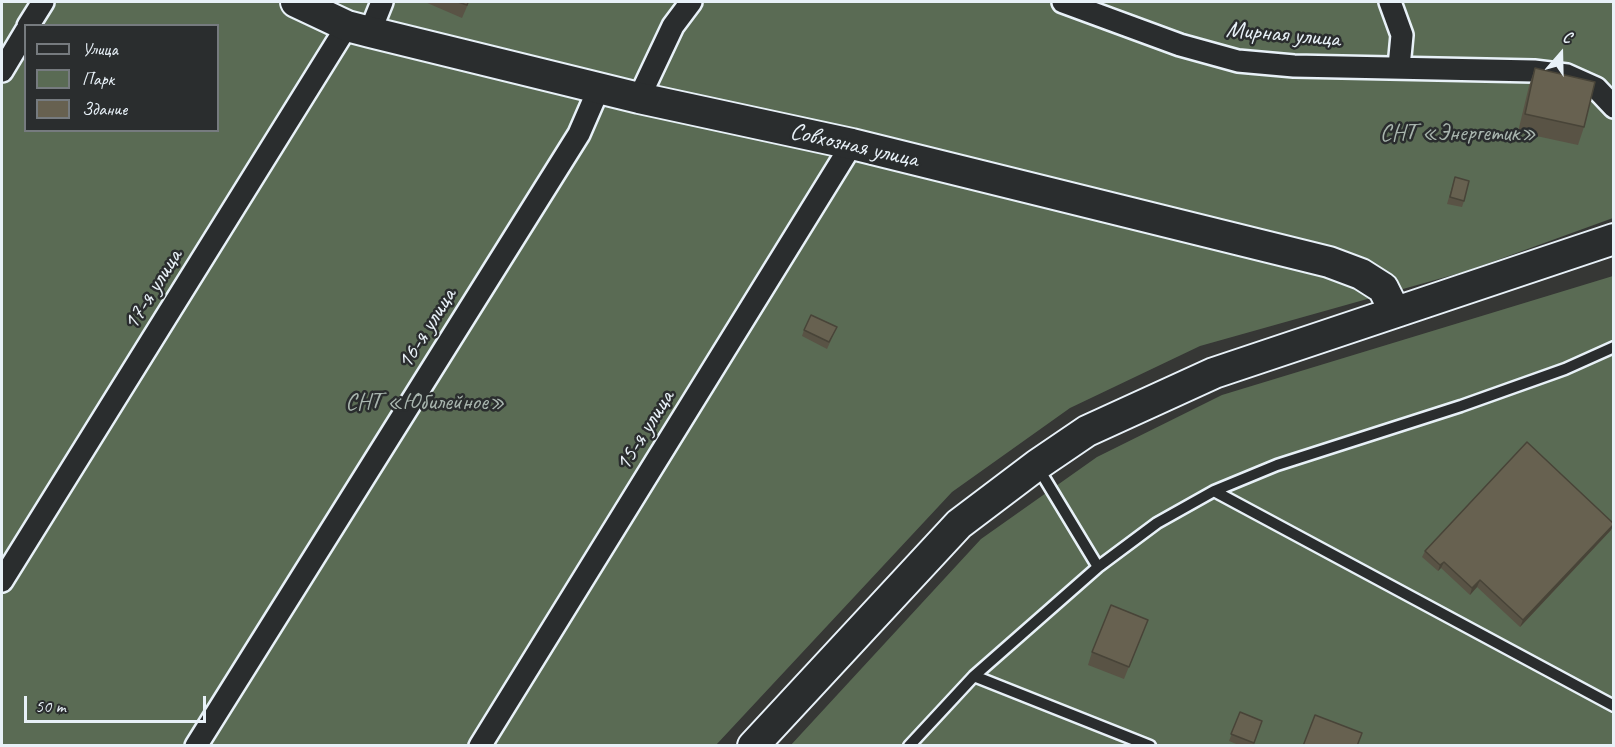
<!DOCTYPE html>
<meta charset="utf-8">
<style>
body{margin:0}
#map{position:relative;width:1615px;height:747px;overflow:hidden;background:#363735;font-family:Caveat,sans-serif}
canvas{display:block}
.frame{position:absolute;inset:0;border:3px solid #e8f1f8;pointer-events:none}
.legend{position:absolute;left:24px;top:24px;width:195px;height:108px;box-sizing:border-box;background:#2a2d2e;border:2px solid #767b7f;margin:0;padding:8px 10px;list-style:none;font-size:18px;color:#e8f1f8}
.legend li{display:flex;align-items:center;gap:12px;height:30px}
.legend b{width:30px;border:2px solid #767b7f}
.north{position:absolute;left:1531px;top:24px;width:60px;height:60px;-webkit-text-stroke:4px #2a2d2e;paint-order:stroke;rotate:20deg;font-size:16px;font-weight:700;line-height:24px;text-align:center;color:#e8f1f8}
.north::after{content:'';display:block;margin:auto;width:21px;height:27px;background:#e8f1f8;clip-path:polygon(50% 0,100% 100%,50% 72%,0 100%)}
.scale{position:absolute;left:24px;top:696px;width:182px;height:27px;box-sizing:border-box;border:3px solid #e8f1f8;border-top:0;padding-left:8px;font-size:18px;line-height:21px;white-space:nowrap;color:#e8f1f8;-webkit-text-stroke:4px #2a2d2e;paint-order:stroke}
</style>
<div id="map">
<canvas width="1615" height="747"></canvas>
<div class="frame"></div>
<ul class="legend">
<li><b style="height:8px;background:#2a2d2e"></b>Улица</li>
<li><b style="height:16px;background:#5a6b54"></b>Парк</li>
<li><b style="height:16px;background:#676150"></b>Здание</li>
</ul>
<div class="north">С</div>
<div class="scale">50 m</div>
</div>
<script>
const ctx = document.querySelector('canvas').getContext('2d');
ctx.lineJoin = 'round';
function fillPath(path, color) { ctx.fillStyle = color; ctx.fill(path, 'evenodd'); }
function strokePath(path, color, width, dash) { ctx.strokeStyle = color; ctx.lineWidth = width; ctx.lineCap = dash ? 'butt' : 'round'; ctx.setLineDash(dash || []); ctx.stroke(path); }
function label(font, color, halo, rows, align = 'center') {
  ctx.font = font + ' Caveat,sans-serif'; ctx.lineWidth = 5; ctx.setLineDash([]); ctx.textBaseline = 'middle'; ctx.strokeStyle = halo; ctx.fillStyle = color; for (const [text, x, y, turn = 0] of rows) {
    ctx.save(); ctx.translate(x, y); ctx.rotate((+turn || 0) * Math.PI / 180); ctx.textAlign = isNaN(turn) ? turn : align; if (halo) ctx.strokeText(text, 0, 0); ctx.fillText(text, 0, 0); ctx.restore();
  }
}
fillPath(new Path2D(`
 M2,2H1613V218L1467,271L1200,346L1070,408L952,492L716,745H2ZM26,26H218V130H26Z
 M1613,276V745L790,746L981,539L1097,457L1222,395Z`), '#5a6b54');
const lane = new Path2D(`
 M1037,466L1098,567
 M1214,491L1614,706
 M974,676L1150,746
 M909,746L974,676L1098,567L1157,523L1214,491L1277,465L1461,406L1565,369L1614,347`);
const street = new Path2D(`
 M1063,2L1180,45L1238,61L1294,66L1534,71L1567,75L1596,88L1614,107
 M1390,2L1402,35L1399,67
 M28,26L43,2
 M370,32L382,2
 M2,71L26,31
 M639,98L673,26L691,2
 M2,581L347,26
 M196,746L579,134L599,88
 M480,746L852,144`);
const secondary = new Path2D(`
 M296,2L347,26L370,32L639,98L852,144L1329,262L1361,274L1383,288L1395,312
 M753,746L959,524L1037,465L1087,431L1214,373L1614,239`);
strokePath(lane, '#e8f1f8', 15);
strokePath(street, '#e8f1f8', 26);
strokePath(secondary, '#e8f1f8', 34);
strokePath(lane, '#2a2d2e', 10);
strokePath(street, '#2a2d2e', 21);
strokePath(secondary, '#2a2d2e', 30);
fillPath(new Path2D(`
 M425,2H469L462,18Z
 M1535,68L1584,127L1578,145L1518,132L1529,86Z
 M1455,177L1464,201L1462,207L1447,204Z
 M837,327L827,349L802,336L804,330Z
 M1611,530L1520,627L1477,587L1470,595L1441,568L1438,571L1422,557L1425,551Z
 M1143,632L1124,679L1088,665L1092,652Z
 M1240,712L1262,721L1253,746H1241L1229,741Z`), '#595345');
fillPath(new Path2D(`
 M1614,524L1611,530L1520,627L1523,620Z
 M1444,562L1441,568L1438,571L1440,565Z
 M1480,580L1477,587L1470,595L1472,588Z`), '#484438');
const building = new Path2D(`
 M458,2H468L467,5Z
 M1535,68L1595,82L1584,127L1525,114Z
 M1455,177L1469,181L1464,201L1450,197Z
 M811,315L837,327L829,342L804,330Z
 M1527,442L1614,524L1523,620L1480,580L1472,588L1444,562L1440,565L1425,551Z
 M1111,605L1148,620L1129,667L1092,652Z
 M1240,712L1262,721L1254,743L1231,734Z
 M1315,715L1362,733L1357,746H1303Z`);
fillPath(building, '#676150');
strokePath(building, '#484438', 1.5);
label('24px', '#e8f1f8', '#2a2d2e', [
 ["Мирная улица",1283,35,5],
 ["Совхозная улица",854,146,13],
 ["17-я улица",153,290,-58],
 ["16-я улица",427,329,-58],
 ["15-я улица",645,431,-58]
]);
label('24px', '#a8b5ae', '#2a2d2e', [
 ["СНТ «Энергетик»",1458,134],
 ["СНТ «Юбилейное»",425,403]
]);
</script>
